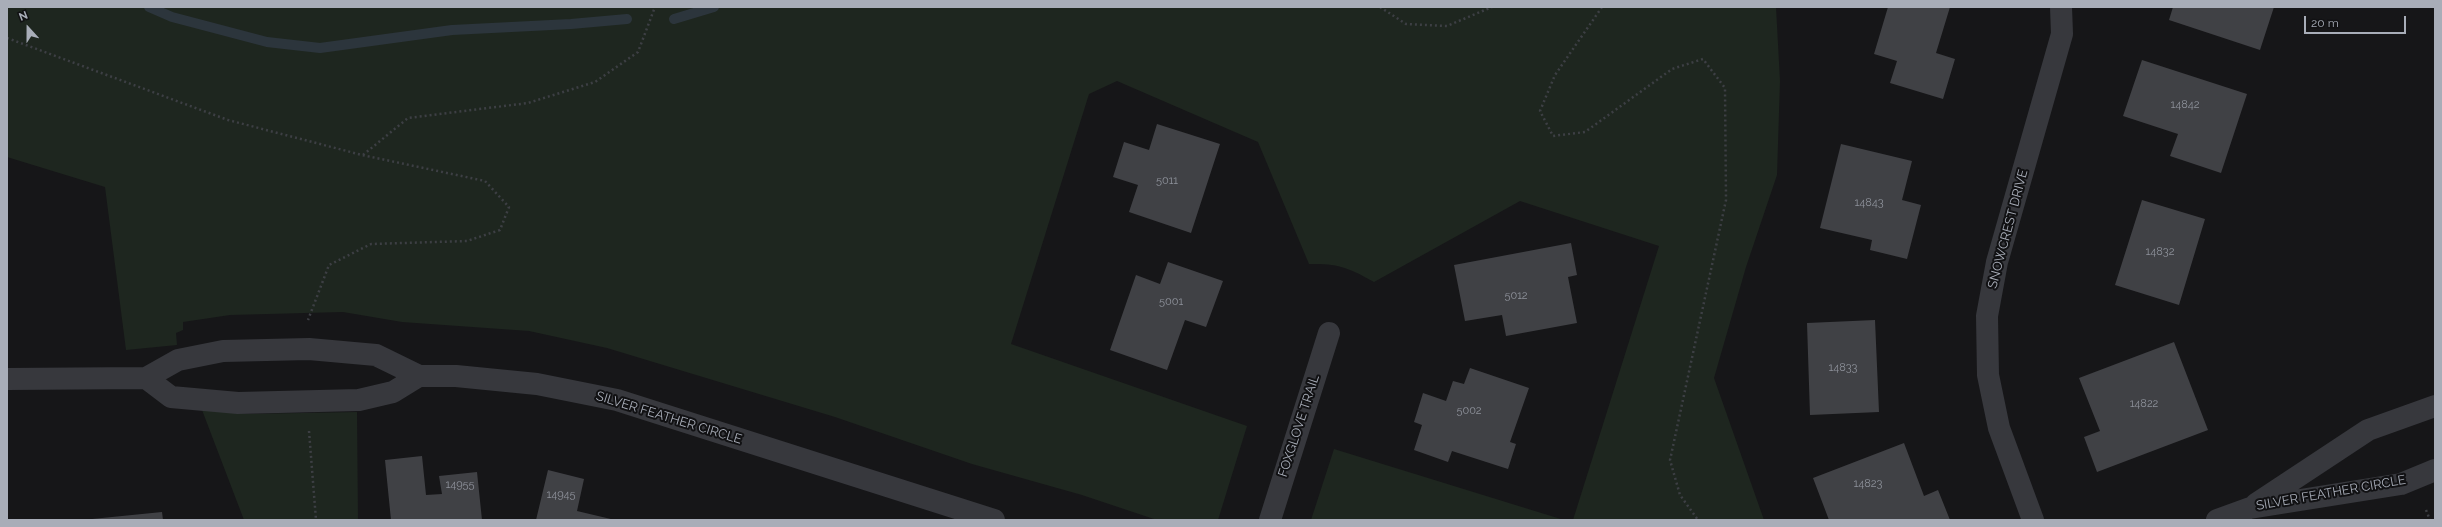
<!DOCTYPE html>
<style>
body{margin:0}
#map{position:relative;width:2442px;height:527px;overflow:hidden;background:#161618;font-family:Raleway,sans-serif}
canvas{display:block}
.frame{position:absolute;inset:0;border:8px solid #a8adb8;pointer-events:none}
.north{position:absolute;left:8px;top:8px;width:40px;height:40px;-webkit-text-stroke:3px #111113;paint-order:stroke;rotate:339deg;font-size:11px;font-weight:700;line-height:16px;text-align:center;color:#a8adb8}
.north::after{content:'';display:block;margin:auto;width:14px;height:18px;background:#a8adb8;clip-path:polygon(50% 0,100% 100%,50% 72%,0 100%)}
.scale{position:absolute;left:2304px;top:16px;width:102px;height:18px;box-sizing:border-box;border:2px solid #a8adb8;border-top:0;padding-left:5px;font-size:12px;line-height:14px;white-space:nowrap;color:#a8adb8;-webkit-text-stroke:3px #111113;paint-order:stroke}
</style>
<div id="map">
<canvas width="2442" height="527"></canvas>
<div class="frame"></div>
<div class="north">N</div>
<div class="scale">20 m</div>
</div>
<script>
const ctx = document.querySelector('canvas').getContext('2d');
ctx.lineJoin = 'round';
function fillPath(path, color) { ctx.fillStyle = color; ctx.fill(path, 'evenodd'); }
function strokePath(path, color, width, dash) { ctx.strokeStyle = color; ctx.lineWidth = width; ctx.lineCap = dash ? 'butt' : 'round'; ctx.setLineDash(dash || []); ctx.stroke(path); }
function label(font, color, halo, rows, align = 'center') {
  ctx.font = font + ' Raleway,sans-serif'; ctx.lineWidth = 4; ctx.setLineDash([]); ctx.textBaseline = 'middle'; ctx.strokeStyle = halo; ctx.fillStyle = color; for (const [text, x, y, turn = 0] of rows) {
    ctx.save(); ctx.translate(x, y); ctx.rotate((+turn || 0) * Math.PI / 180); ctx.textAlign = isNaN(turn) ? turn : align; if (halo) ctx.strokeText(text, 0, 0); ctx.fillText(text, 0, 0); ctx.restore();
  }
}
fillPath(new Path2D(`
 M7,7H1776L1780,81L1777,175L1746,267L1714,378L1764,520H1573L1659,246L1520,201L1374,282C1350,268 1337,263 1309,264L1258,142L1117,81L1089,94L1011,344L1247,426L1218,520H1157L1082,495L972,464L835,417L607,348L529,331L402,322L343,312L230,315L183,322V330L176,333L177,345L126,350L105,187L7,157Z
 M202,410L246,414L357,412L358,520H244Z
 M1334,449L1564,520H1311Z`), '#1e261f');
strokePath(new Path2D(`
 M149,7L172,17L267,42L320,48L452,30L571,24L627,19
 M674,19L714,7`), '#2c353c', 10);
fillPath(new Path2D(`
 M1888,7H1950L1936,53L1955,59L1943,99L1890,83L1897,61L1874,54Z
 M2173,7H2274L2260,50L2169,20Z
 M2142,60L2247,94L2221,173L2170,156L2178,134L2123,116Z
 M1157,124L1220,144L1191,233L1129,212L1138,185L1113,177L1124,142L1149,150Z
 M1841,144L1912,161L1902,200L1921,205L1907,259L1870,250L1872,240L1820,228Z
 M2142,200L2205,219L2179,305L2115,285Z
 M1571,243L1577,275L1568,277L1577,323L1506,336L1502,315L1465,321L1454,265Z
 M1168,262L1223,281L1206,327L1185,320L1167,370L1110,350L1136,275L1160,284Z
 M1875,320L1879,412L1810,415L1807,323Z
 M2174,342L2208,430L2097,472L2084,437L2100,431L2079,378Z
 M1470,368L1529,388L1510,442L1516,444L1508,469L1452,451L1448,462L1414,450L1422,425L1414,422L1423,393L1446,401L1453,381L1464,384Z
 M1904,443L1924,496L1938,490L1950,520H1829L1813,478Z
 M422,456L426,495L442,494L439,476L477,472L482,520H391L385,460Z
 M548,470L584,479L577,511L615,520H536Z
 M162,512L163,520H92V519Z`), '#404145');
strokePath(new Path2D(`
 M1380,7L1406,24L1447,26L1492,7
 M1602,7L1555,75L1540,111L1553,136L1585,132L1672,69L1703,59L1725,88L1726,200L1670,460L1680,495L1698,520
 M7,38L228,120L362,155L485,181L509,207L500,230L467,241L371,244L329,265L308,320
 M363,155L408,118L528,103L595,82L638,52L655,7
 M309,431L316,520
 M2426,510L2430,520`), '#3d3f44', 2.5, [2, 3]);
strokePath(new Path2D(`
 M146,378L171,397L238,403L359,400L393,392L419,376
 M7,379L146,378L178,360L223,351L309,349L376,355L419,376H456L537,384L617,400L994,520
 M2256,504L2368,430L2435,406
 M1270,520L1329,333
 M2033,520L1999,428L1988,375L1987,316L1997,262L2062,34L2061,7
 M2217,520L2250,508L2401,484L2435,470`), '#37383d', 22);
label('11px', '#8e929b', null, [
 ["14842",2185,105],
 ["5011",1167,181],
 ["14843",1869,203],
 ["14832",2160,252],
 ["5012",1516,296],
 ["5001",1171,302],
 ["14833",1843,368],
 ["14822",2144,404],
 ["5002",1469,411],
 ["14823",1868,484],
 ["14955",460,485],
 ["14945",561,495]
]);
label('13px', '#a8adb8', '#111113', [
 ["SNOWCREST DRIVE",2008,229,-75],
 ["SILVER FEATHER CIRCLE",669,418,17],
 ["FOXGLOVE TRAIL",1299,426,-72],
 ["SILVER FEATHER CIRCLE",2331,493,-10]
]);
</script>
